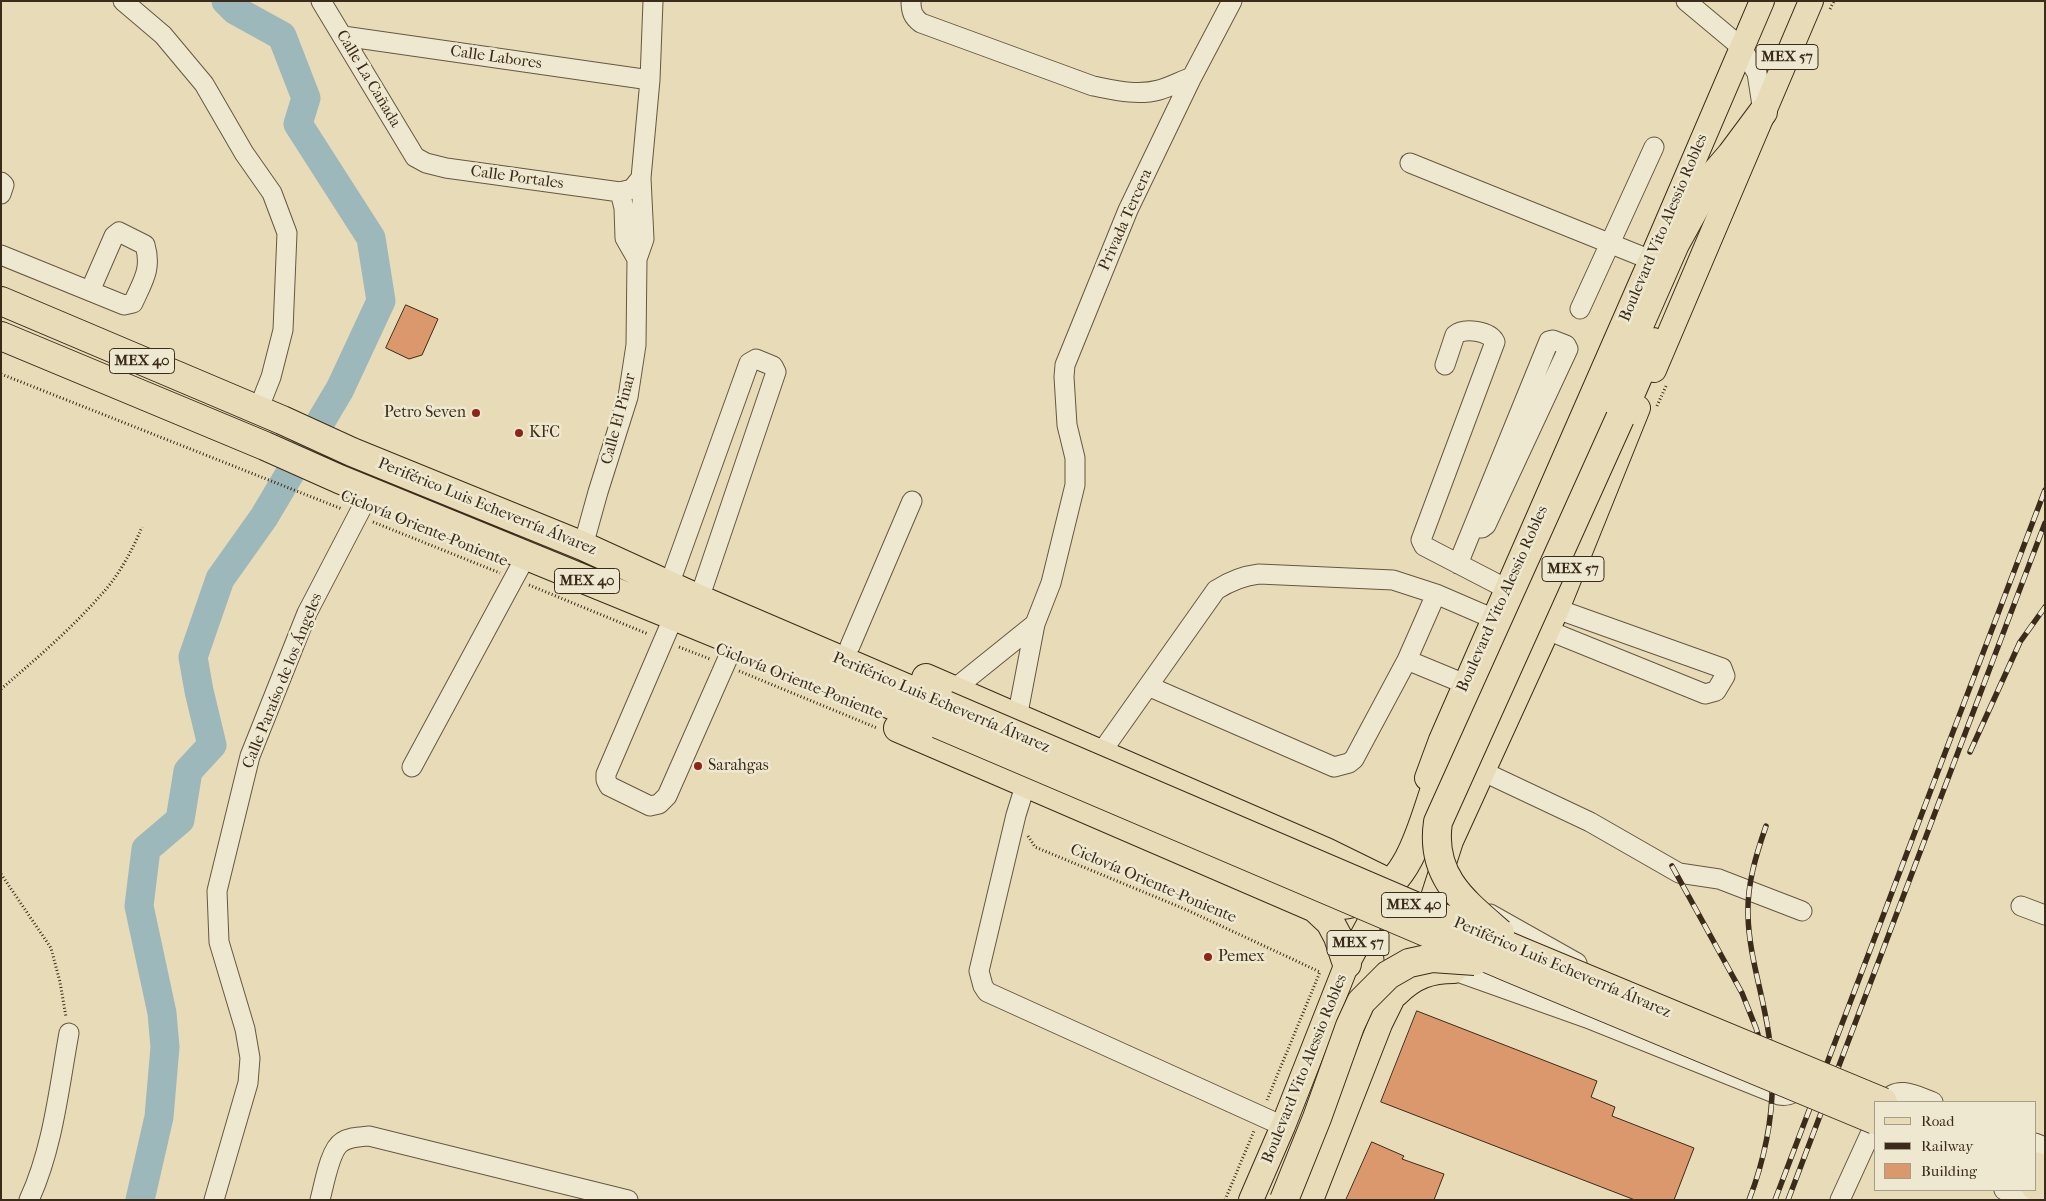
<!DOCTYPE html>
<meta charset="utf-8">
<style>
body{margin:0}
#map{position:relative;width:2046px;height:1201px;overflow:hidden;background:#e7dcb7;font-family:"IM FELL French Canon",serif}
canvas{display:block}
.frame{position:absolute;inset:0;border:2px solid #3b2b1a;pointer-events:none}
.legend{position:absolute;left:1874px;top:1101px;width:162px;height:90px;box-sizing:border-box;background:#efe8d0;border:1px solid #a79c87;margin:0;padding:6px 9px;list-style:none;font-size:15px;color:#3b2b1a}
.legend li{display:flex;align-items:center;gap:10px;height:25px}
.legend b{width:25px;border:1px solid #a79c87}
</style>
<div id="map">
<canvas width="2046" height="1201"></canvas>
<div class="frame"></div>
<ul class="legend">
<li><b style="height:6px;background:#e7dcb7"></b>Road</li>
<li><b style="height:6px;background:#3b2b1a"></b>Railway</li>
<li><b style="height:14px;background:#db986c"></b>Building</li>
</ul>
</div>
<script>
const ctx = document.querySelector('canvas').getContext('2d');
ctx.lineJoin = 'round';
function strokePath(path, color, width, dash) { ctx.strokeStyle = color; ctx.lineWidth = width; ctx.lineCap = dash ? 'butt' : 'round'; ctx.setLineDash(dash || []); ctx.stroke(path); }
function fillPath(path, color) { ctx.fillStyle = color; ctx.fill(path, 'evenodd'); }
function label(font, color, halo, rows, align = 'center') {
  ctx.font = font + ' "IM FELL French Canon",serif'; ctx.lineWidth = 5; ctx.setLineDash([]); ctx.textBaseline = 'middle'; ctx.strokeStyle = halo; ctx.fillStyle = color; for (const [text, x, y, turn = 0] of rows) {
    ctx.save(); ctx.translate(x, y); ctx.rotate((+turn || 0) * Math.PI / 180); ctx.textAlign = isNaN(turn) ? turn : align; if (halo) ctx.strokeText(text, 0, 0); ctx.fillText(text, 0, 0); ctx.restore();
  }
}
strokePath(new Path2D(`
 M140,1200L159,1117L165,1047L162,1013L139,906L146,849L180,820L188,771L212,745L199,691L193,657L220,579L264,517L340,389L381,301L371,238L298,124L306,98L282,36L235,10L226,1`), '#9db8ba', 29);
const building = new Path2D(`
 M406,305L438,319L422,355L409,359L386,348Z
 M1417,1011L1597,1081L1591,1097L1615,1107L1612,1116L1694,1148L1674,1200H1635L1381,1102Z
 M1372,1142L1404,1156L1402,1159L1444,1174L1434,1200H1346Z`);
fillPath(building, '#db986c');
strokePath(building, '#3b2b1a', 1);
const minor = new Path2D(`
 M123,1L163,35L204,84L244,153L272,193L287,233L283,330L271,377L258,410
 M321,1L415,157L426,163L446,168L620,192L632,189L641,178L650,80L653,1
 M911,1C911,12 913,17 921,23L1093,86C1114,90 1137,96 1159,90C1170,87 1181,81 1192,77
 M1686,1L1741,47L1757,73L1763,112
 M343,36L650,80
 M1410,163L1651,260
 M1,182L4,185L1,194
 M620,192L624,208L625,238L637,259
 M1,255L124,305L133,303C143,281 152,269 145,245L119,232L114,236L90,291
 M1580,309L1654,147
 M1445,365L1455,335C1464,327 1490,331 1495,342L1421,540L1424,546L1507,589
 M583,546L598,492L628,397L636,345L637,259L644,239L641,178
 M1458,564L1549,341L1553,340L1566,345L1568,349L1486,525L1482,528H1474
 M669,585L749,363L756,359L773,366L776,372L699,599
 M674,616L606,774V780L609,786L650,806L659,804L667,796L735,642
 M1547,630L1705,694L1716,691L1725,676L1722,668L1557,609
 M850,646L912,501
 M1407,660L1465,684
 M1148,686L1334,767L1349,763L1354,759L1407,660L1436,594
 M953,690L1035,624
 M1017,718L1035,624L1051,583L1075,485V458L1067,425L1064,377L1065,365L1128,210L1192,77L1232,1
 M1100,754L1216,590C1230,581 1242,576 1259,574L1393,580L1436,594L1494,619
 M412,767L526,556
 M1484,772L1590,822L1679,873L1719,879L1802,911
 M1026,783L1016,815L979,971L983,986L987,992L1283,1126
 M2021,906L2045,915
 M1490,914L1577,963
 M1441,966L1587,1018L1779,1095C1788,1097 1795,1093 1800,1085
 M1885,1102C1897,1084 1917,1096 1933,1102
 M2035,1143L2045,1147
 M2004,1190L2027,1200
 M29,1200C53,1148 59,1088 69,1033
 M214,1200L248,1083L250,1058L245,1029L219,942L217,891L250,756L307,613L370,492
 M320,1200C324,1185 330,1149 342,1142C350,1137 359,1137 369,1136L628,1200
 M1840,1200L1872,1130`);
const major = new Path2D(`
 M1654,370L1811,1
 M1427,778L1441,740L1651,260L1762,1
 M1397,994C1414,977 1430,971 1454,971
 M1251,1200L1283,1126L1346,966L1385,894
 M1311,1200L1380,1024L1415,953L1451,841L1557,609L1638,408`);
const highway = new Path2D(`
 M1725,171L1731,155L1763,112
 M1,301L282,420L352,452L583,546L699,599L946,705
 M1,336L265,446L339,479L938,724
 M1620,418L1653,342
 M926,678L1326,852L1381,879
 M898,728L1315,908L1330,922L1338,937L1347,964
 M1392,897L1401,983
 M1315,908C1334,906 1354,905 1372,897C1410,879 1422,826 1435,789L1675,244L1712,177L1731,155
 M2035,1166L2045,1170
 M2035,1186L2045,1190`);
strokePath(minor, '#665741', 21);
strokePath(major, '#3b2b1a', 26);
strokePath(highway, '#3b2b1a', 30);
strokePath(new Path2D(`
 M1830,9L1834,1
 M1,374L342,509
 M1657,406L1666,386
 M373,522L500,573
 M529,585L648,634
 M679,647L710,659
 M739,671L877,728
 M1,689C35,660 70,630 100,596C118,577 132,551 142,527
 M1028,836L1035,847L1187,910L1320,972L1267,1100
 M1,874L51,948L60,982L66,1017
 M1225,1200L1254,1131`), '#3b2b1a', 3, [1, 2.5]);
strokePath(minor, '#efe8d0', 19);
strokePath(major, '#e7dcb7', 24);
strokePath(highway, '#e7dcb7', 28);
const rail = new Path2D(`
 M1970,752L2020,642L2045,607
 M1672,866L1742,993L1756,1028L1767,1064
 M1749,1200C1767,1153 1776,1105 1771,1054C1768,1007 1749,962 1748,915C1747,884 1756,855 1766,826
 M1775,1200L2045,490
 M1788,1200L2045,523`);
strokePath(rail, '#3b2b1a', 5.5);
strokePath(rail, '#efe8d0', 4, [11]);
const highwayBridge = new Path2D(`
 M946,705L1520,951L1883,1102
 M938,724L1510,968L1875,1120
 M1500,933C1463,901 1430,876 1438,822L1620,418
 M1284,1200L1317,1118L1350,1026L1361,1002L1388,975L1409,963L1432,958L1475,961`);
strokePath(highwayBridge, '#3b2b1a', 30, []);
strokePath(highwayBridge, '#e7dcb7', 28);
for (const [x, y, r, color] of [
 [476,413,5,"#8f2418"],
 [519,433,5,"#8f2418"],
 [698,766,5,"#8f2418"],
 [1208,957,5,"#8f2418"]
]) { const dot = new Path2D(); dot.arc(x, y, r, 0, 2 * Math.PI); ctx.fillStyle = color; ctx.fill(dot); strokePath(dot, '#efe8d0', 2); }
for (const [x, y, w] of [
 [1787,57,62],
 [142,361,65],
 [1573,569,62],
 [587,581,65],
 [1414,905,65],
 [1358,943,62]
]) { const box = new Path2D(); box.roundRect(x - w / 2, y - 12.5, w, 25, 4); ctx.fillStyle = '#efe8d0'; ctx.fill(box); strokePath(box, '#3b2b1a', 1); }
label('bold 15px', '#3b2b1a', null, [
 ["MEX 57",1787,57],
 ["MEX 40",142,361],
 ["MEX 57",1573,569],
 ["MEX 40",587,581],
 ["MEX 40",1414,905],
 ["MEX 57",1358,943]
]);
label('16px', '#3b2b1a', '#efe8d0', [
 ["Calle Labores",496,58,8],
 ["Calle La Cañada",368,79,59],
 ["Calle Portales",517,178,8],
 ["Privada Tercera",1126,220,-66],
 ["Boulevard Vito Alessio Robles",1664,228,-67],
 ["Calle El Pinar",619,419,-75],
 ["Periférico Luis Echeverría Álvarez",487,507,22],
 ["Ciclovía Oriente-Poniente",424,529,22],
 ["Boulevard Vito Alessio Robles",1503,599,-66],
 ["Calle Paraíso de los Ángeles",283,681,-68],
 ["Ciclovía Oriente-Poniente",799,682,22],
 ["Periférico Luis Echeverría Álvarez",941,703,23],
 ["Ciclovía Oriente-Poniente",1153,884,23],
 ["Periférico Luis Echeverría Álvarez",1562,968,23],
 ["Boulevard Vito Alessio Robles",1305,1069,-68]
]);
label('16px', '#3b2b1a', '#efe8d0', [
 ["Petro Seven",466,413,"right"],
 ["KFC",529,433],
 ["Sarahgas",708,766],
 ["Pemex",1218,957]
], 'left');
</script>
